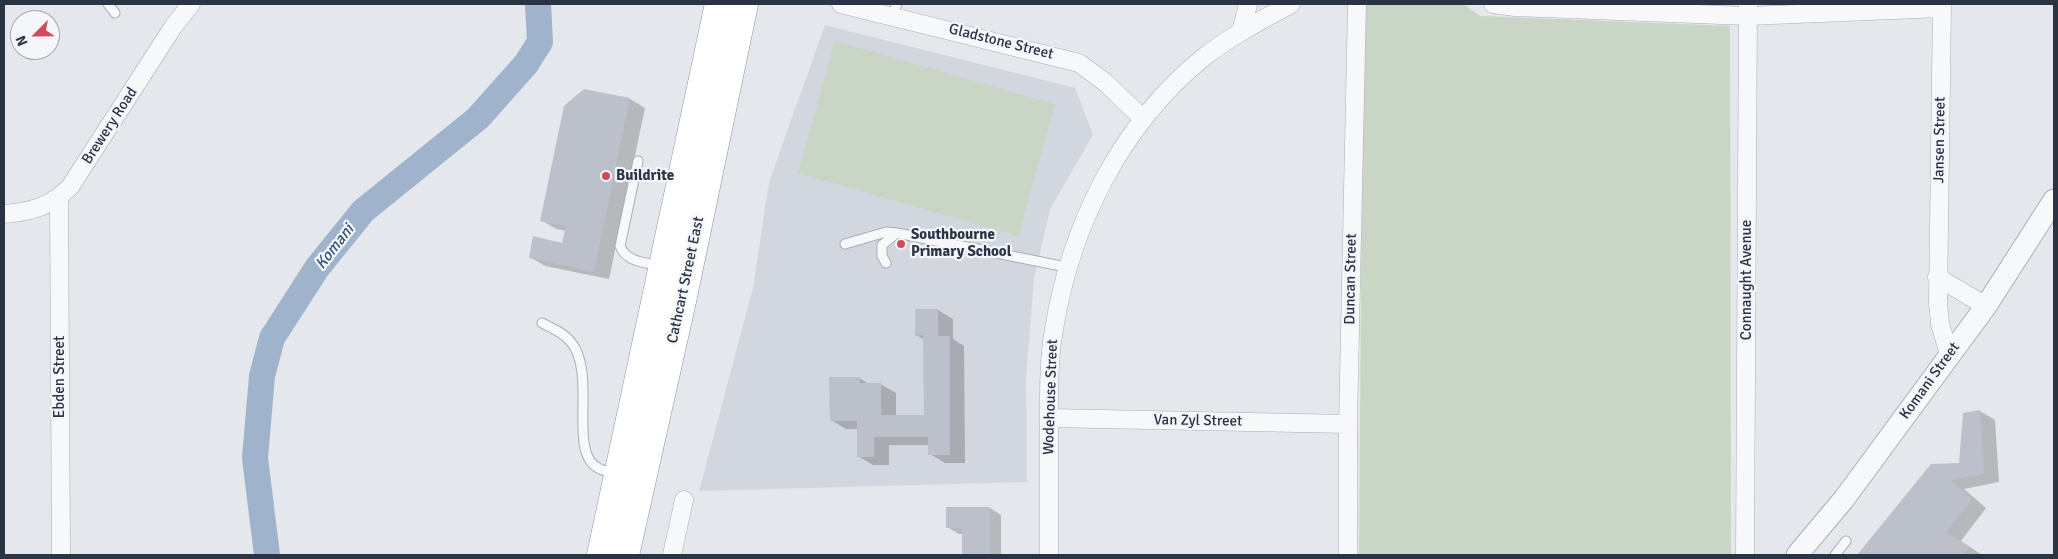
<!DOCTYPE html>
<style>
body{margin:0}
#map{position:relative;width:2058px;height:559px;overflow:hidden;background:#e4e7ec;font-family:Signika,sans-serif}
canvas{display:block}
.frame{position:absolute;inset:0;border:5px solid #2b3445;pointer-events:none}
.north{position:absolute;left:10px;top:10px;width:50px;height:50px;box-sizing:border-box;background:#f4f6f9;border:1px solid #a4a8b1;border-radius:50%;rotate:247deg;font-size:14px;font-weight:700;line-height:20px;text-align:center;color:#2b3445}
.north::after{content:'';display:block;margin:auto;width:18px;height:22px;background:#d1495b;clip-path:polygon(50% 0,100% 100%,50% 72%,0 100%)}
</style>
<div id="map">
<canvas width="2058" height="559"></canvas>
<div class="frame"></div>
<div class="north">N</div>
</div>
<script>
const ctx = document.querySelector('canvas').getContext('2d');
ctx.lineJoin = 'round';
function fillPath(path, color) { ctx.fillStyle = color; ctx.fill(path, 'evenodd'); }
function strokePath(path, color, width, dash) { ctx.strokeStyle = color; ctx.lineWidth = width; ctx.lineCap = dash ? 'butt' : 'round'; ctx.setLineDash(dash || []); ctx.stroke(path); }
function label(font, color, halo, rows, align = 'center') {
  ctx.font = font + ' Signika,sans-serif'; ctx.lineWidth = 4.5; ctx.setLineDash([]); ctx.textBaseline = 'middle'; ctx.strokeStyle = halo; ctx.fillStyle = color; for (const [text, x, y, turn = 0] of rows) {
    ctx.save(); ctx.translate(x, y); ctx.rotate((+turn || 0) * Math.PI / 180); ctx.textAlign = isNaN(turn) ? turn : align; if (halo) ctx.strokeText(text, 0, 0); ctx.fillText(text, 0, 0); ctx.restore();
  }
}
fillPath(new Path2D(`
 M825,25L1075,88L1093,135L1050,209L1034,279L1026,378L1027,482L699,491L753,288L769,182Z`), '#d2d6de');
fillPath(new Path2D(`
 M1363,4H1463L1480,16L1730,26L1731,555H1359Z
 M835,41L1055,104L1018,236L798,173Z`), '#c9d6c5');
fillPath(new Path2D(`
 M584,91L630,99L645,108L609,279L545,266L530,257L563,244L566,231L556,229L541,220Z
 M938,310L953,319V339L964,346L965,463H945L930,454V445H889V465H873L858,456V429H846L831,420L859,378L869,384H880L896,393V416H925V340L916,335Z
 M1980,411L1995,420L1999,482L1964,489L1986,508L1961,541L1982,555H1859L1931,465L1960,464Z
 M990,508L1001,515V555H963L964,534H959L947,527Z`), '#0003');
strokePath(new Path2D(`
 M267,555L255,458L262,376L272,338L317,268L363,211L478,118L526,64L540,42L538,4`), '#9fb4cc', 26);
fillPath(new Path2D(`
 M584,89L630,98L594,272L529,258L533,236L562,243L566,226L540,221L564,106Z
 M915,309H938V336H950V455H928V437H874V457H857V421H830L829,377H860V383H881V415H924L923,335L915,336Z
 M1980,410L1984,474L1950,480L1972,499L1946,532L1969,547L1962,555H1857L1931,464L1959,463L1963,413Z
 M946,507H990V555H962V528H946Z`), '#bbc0ca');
const service = new Path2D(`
 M108,4L115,13
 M892,16L897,4
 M638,161L620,246C627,263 645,262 661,266
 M845,244L886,232L897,233L1066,267
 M886,263L882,256V245L897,233
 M542,323C552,328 564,333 571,342C598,375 566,455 600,469C604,471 610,472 615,472
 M1835,555L1846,541`);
const minor = new Path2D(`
 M841,4L1079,63L1106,83L1142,118
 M1493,4L1515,7L1748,16L1942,8
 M1942,4L1938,302L1940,324L1949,354
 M1241,32L1248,4
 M59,198L61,555
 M4,214C31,212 51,206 70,187L173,27L191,4
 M1937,277L1986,306
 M1049,418L1348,424
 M672,555L684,500
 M1049,555C1049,515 1049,475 1049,434C1049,399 1048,363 1054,329C1071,225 1121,124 1204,57C1231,36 1261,20 1291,4
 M1348,555V424L1357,4
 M1745,555L1748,4`);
const tertiary = new Path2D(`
 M1797,555L1844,499L1986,306L2054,200`);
const trunk = new Path2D(`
 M601,555L719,4
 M625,555L682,301L744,4`);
strokePath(service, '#a9aeb7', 11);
strokePath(minor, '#a9aeb7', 19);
strokePath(tertiary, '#a9aeb7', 23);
strokePath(trunk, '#8b94a3', 29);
strokePath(service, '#f7f8fa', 9);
strokePath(minor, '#f7f8fa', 18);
strokePath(tertiary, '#f7f8fa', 21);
strokePath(trunk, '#fff', 28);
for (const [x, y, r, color] of [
 [606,176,5,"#d1495b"],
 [901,244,5,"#d1495b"]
]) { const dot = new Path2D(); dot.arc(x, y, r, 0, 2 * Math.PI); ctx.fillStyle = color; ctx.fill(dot); strokePath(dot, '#f4f6f9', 2); }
label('15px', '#2b3445', '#f4f6f9', [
 ["Gladstone Street",1001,42,14],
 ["Brewery Road",110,126,-57],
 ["Jansen Street",1940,140,-89],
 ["Duncan Street",1351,279,-89],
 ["Cathcart Street East",686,280,-78],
 ["Connaught Avenue",1747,280,-90],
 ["Ebden Street",60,377,-90],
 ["Komani Street",1930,381,-54],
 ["Wodehouse Street",1051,397,-88],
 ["Van Zyl Street",1198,421,1]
]);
label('bold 15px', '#2b3445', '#f4f6f9', [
 ["Buildrite",616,176],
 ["Southbourne",911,235],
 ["Primary School",911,252]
], 'left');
label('italic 16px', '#34527a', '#f4f6f9', [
 ["Komani",335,247,-52]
]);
</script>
